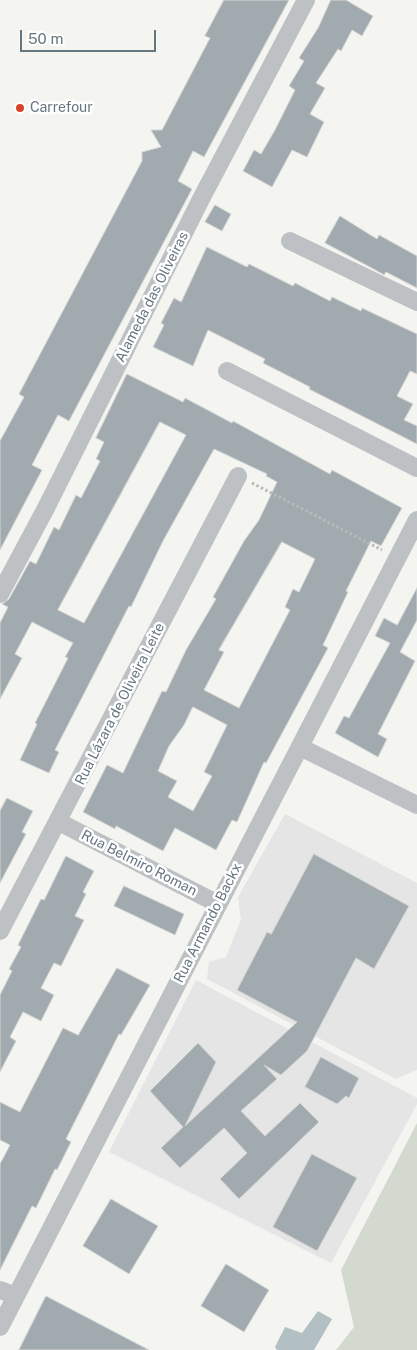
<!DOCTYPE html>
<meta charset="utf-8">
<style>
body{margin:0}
#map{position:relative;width:417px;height:1350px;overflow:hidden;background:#f4f4f0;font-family:"Public Sans",sans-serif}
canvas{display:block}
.scale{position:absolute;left:20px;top:30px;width:136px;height:22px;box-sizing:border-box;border:2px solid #657680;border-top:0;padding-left:6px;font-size:15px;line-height:18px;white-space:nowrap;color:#657680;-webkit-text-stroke:4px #fff;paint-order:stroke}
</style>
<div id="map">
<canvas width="417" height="1350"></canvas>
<div class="scale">50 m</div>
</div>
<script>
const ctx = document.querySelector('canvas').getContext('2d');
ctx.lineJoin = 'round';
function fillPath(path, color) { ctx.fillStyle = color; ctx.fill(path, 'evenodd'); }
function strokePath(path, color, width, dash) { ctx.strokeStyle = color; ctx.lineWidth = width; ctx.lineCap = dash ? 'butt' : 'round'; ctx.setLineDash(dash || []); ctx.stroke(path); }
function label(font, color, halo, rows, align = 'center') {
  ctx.font = font + ' "Public Sans",sans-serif'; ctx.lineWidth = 5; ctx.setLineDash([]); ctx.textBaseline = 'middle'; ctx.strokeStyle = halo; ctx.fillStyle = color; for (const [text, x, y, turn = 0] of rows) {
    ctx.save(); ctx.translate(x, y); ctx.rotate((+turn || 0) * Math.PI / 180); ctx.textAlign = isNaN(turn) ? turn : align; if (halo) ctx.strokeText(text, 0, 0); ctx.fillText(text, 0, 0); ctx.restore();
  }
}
fillPath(new Path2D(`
 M285,814L417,883V1070L396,1079L207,979L209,962L226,957L241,920L238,897Z
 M196,980L417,1098V1104L331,1263L109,1152Z`), '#e4e5e4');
fillPath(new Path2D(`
 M417,1123V1350H336L354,1327L341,1270Z`), '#d4d9d0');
fillPath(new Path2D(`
 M318,1311L332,1319L314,1350H277L275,1347L285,1327L302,1333Z`), '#b2c0c3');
const building = new Path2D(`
 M224,0H289L204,157L193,151L178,181L192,189L69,421L58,415L32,465L42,470L0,550V441L24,397L19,394L142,161V152L161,147L151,130H162L210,38L205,36Z
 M331,0H346L373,16L362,36L352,30L341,51L338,49L316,83L325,88L310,114L324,122L307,157L292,150L272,187L243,171L254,150L261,154L275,130L295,90L289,86L304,61L299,58L318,28Z
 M215,205L231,214L222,231L205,222Z
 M340,216L377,239L379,235L417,256V288L386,272L384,275L381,273L325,243Z
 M207,247L247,267L249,264L293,286L295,283L330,301L332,297L361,311L362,308L417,334V374L410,371L397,396L413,404L404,420L417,426V444L309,389L310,387L263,363L265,359L208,330L193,366L153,347L164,325L161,323L174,298L181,302Z
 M127,374L183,402L185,398L232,423L233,421L330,474L332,470L402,508L381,546L371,541L346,591L348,592L323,645L328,648L266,763L264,762L237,822L232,820L216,850L175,828L163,851L116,826L115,829L83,812L107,765L123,773L162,691L166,692L186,650L216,599L213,597L244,541L259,520L277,482L266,476L267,474L214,449L163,541L131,607L129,606L55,750L59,752L49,773L20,760L37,724L35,723L68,658L65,657L73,643L32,622L15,654L22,658L0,699V623L8,607L2,604L9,599L30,561L36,564L54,527L59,530L76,495L81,498L100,461L96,459L104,442L96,438ZM160,422L186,435L84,623L58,610ZM282,542L315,559L299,592L293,589L285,607L290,610L239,708L204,690L224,652L219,650ZM193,707L227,725L204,772L212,776L193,811L168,797L177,781L158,771L169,746L184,725Z
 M417,588V620L400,652L415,661L378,734L387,739L378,757L335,733L344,716L349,718L390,643L375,636L384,618L397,625Z
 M7,798L33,811L22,832L26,834L0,883V811Z
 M314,854L409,906L374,969L356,958L307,1051L281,1075L264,1065L277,1079L241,1111L265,1136L300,1103L319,1122L239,1199L220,1179L247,1153L224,1128L180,1168L161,1148L183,1127L150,1091L198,1043L216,1062L185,1126L297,1022L237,990L267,932L271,934Z
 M66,856L94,871L83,892L86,894L75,916L84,920L61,966L54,963L41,988L54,995L41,1021L23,1012L10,1037L16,1041L0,1072V995L12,971L9,969L21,947L18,945L41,899L44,900Z
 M124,886L184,914L175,935L114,906Z
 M117,968L150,985L121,1035L119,1034L66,1139L71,1142L57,1170L55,1169L36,1208L32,1206L0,1270V1164L10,1145L0,1140V1102L20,1112L63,1028L78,1035Z
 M321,1057L359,1078L349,1098L346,1096L337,1104L305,1087Z
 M312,1154L357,1178L317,1251L273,1227Z
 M111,1199L158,1226L129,1274L83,1246Z
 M226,1264L269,1290L244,1332L201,1306Z
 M46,1296L149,1350H19Z`);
fillPath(building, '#a1abaf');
strokePath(building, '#d5d5d3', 1);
strokePath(new Path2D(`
 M252,483L382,550`), '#b7babc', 3, [2.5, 2.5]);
strokePath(new Path2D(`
 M290,241L417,302
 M227,371L417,468
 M0,594L46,508L201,199L306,0
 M300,747L417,805
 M59,822L218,904
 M0,931L238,476
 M0,1290L16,1296
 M0,1327L417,520`), '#bdc1c4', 18);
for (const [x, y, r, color] of [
 [20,108,5,"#d8432c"]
]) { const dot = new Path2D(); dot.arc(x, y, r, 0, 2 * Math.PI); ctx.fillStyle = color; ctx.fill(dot); strokePath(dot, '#fff', 2); }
label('14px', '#657680', '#fff', [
 ["Carrefour",30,108]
], 'left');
label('14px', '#657680', '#fff', [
 ["Alameda das Oliveiras",152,297,-63],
 ["Rua Lázara de Oliveira Leite",120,704,-63],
 ["Rua Belmiro Roman",139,863,27],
 ["Rua Armando Backx",208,923,-63]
]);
</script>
